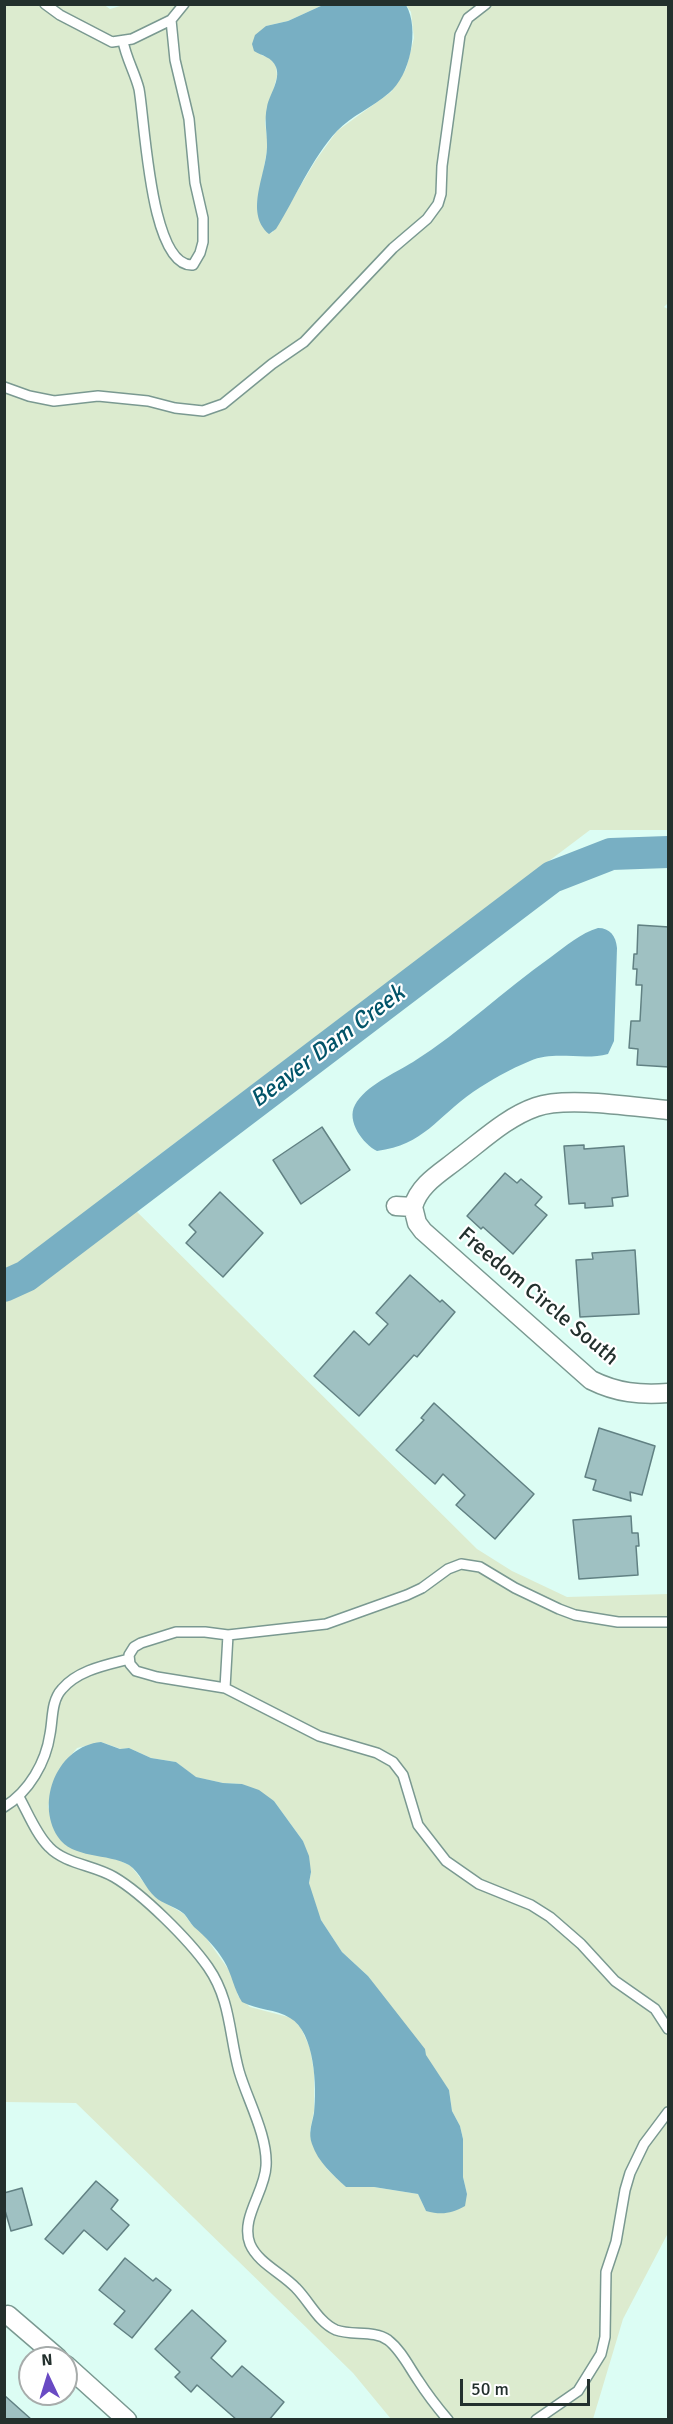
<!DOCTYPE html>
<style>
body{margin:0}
#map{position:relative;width:673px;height:2424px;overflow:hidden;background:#dcfdf4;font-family:Signika,sans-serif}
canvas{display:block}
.frame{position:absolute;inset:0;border:6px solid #23302d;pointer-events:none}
.north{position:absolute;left:18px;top:2346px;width:60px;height:60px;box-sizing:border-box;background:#fff;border:2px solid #a7acab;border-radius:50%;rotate:356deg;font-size:16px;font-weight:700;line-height:24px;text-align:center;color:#23302d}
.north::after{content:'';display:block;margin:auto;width:21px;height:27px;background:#694ac3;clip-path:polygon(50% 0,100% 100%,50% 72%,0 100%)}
.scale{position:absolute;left:460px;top:2379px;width:130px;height:27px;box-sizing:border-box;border:3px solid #23302d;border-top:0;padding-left:8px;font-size:18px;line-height:21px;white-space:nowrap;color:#23302d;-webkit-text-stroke:4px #fff;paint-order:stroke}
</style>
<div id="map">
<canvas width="673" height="2424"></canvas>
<div class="frame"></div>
<div class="north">N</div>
<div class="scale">50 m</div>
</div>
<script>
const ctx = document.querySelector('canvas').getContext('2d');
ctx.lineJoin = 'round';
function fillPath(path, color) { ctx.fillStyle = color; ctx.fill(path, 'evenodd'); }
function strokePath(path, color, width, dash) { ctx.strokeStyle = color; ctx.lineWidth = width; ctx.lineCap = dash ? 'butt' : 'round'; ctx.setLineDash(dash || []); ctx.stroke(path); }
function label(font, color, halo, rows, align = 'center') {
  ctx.font = font + ' Signika,sans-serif'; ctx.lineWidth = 4.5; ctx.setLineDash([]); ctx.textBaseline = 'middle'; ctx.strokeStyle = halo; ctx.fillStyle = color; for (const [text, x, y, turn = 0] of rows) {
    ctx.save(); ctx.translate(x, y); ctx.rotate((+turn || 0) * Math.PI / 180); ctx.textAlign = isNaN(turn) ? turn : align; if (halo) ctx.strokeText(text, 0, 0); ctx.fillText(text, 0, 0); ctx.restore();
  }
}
fillPath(new Path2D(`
 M103,4L110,9L127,4L323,5L288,21L266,26L261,55L270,58L276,66L277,76L265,122L268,145L257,205L272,233L316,160L337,131L391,92L406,69L414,38L411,12L406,5H668V303L664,307L668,309V830H590L114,1189L477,1549L512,1571L567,1597L668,1594V2233L623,2319L593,2419H391L353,2373L76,2103L5,2102V5ZM101,1742L121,1749L129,1748L151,1758L176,1762L195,1777L223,1783L242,1784L274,1801L303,1841L311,1872L309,1883L313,1902L321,1920L342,1952L368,1976L449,2090L452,2111L460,2126L463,2139V2177L467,2194L426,2211L418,2194L374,2187H346L326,2168L310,2131L314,2111V2072L310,2048L301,2028L292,2018L250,2007L238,1996L233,1976L202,1932L193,1926L184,1914L155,1897L131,1866L118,1860L76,1850L66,1845L48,1807L53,1784L59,1770L77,1748Z`), '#dcebcf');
fillPath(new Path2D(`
 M323,5H406C420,29 410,76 389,93C373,107 351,116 337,131C311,159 296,197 276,229L269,234C243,212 268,172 267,144C267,131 264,120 267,107C269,95 281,80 276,67C272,57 262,56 254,51L252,44L255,35L266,26L288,21Z
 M598,928C610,928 616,936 617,948L614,1041L608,1054C583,1061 555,1050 530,1061C510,1069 491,1080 473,1092C437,1117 424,1145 377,1151C363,1144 346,1121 355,1105C365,1086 395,1073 413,1062C462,1031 504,990 551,957C566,946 581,933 598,928Z
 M101,1742L120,1749L129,1748L151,1758L176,1762L196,1777L223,1783L242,1784L259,1790L274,1801L303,1841L309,1856L311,1872L309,1883L321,1920L342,1952L368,1976L425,2049L426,2055L449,2090L452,2111L460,2126L463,2139V2177L467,2194L465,2206C451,2214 441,2215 426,2211L418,2194L374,2187H346C333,2175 318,2162 312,2144C308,2133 312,2124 314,2113C317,2087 315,2032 290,2018C276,2009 257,2010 242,2002C234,1990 232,1974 224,1961C216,1948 206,1937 194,1927C190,1923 187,1916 183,1913C174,1906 163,1904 155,1897C145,1888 140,1872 129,1865C108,1853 72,1859 58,1837C35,1801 58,1746 101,1742Z`), '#78afc3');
strokePath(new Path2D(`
 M4,1286L26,1276L552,877L611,854L668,852`), '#78afc3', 32);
const building = new Path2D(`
 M638,925L669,927V1067L637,1065L638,1049L629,1048L631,1021H640L642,985H636L637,969H633L634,954H637Z
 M322,1127L350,1170L301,1204L273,1160Z
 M584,1145V1149L624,1146L628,1196L612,1198L613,1206L585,1208V1203L569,1204L564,1146Z
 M505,1173L517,1183L521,1179L542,1197L535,1205L547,1215L513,1254L483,1227L481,1229L467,1216Z
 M220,1192L263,1233L223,1277L186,1243L196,1232L189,1225Z
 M635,1250L639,1314L580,1317L576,1260L593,1259L592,1253Z
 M410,1275L440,1302L442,1300L455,1312L417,1357L414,1355L359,1416L314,1376L354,1331L369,1345L388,1324L376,1313Z
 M434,1403L534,1494L495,1539L456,1505L465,1495L443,1474L435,1484L396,1450L424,1420L421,1418Z
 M599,1428L655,1446L642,1495L630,1492L631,1501L593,1490L596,1480L585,1477Z
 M631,1516L632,1533H638L639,1546H636L638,1575L579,1579L573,1520Z
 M96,2181L118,2200L111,2209L129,2225L107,2250L84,2230L63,2254L45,2239Z
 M22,2188L32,2225L11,2231L4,2207V2193Z
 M125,2258L153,2281L156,2278L171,2290L132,2338L114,2324L125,2311L99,2290Z
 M192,2310L226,2341L211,2358L232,2377L242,2366L284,2402L269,2420H237L197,2385L191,2392L175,2377L180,2372L155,2349Z
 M4,2395L32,2420H4Z`);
fillPath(building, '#9fc1c2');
strokePath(building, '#618183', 1.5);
const lane = new Path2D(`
 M45,4L60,15L112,42L132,39L171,20L184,4
 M123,41C126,58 135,73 139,89C145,121 150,268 193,265L200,253L203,242V218L195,183L189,119L175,60L171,20
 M4,387L29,396L54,401L98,396L148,401L175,408L203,411L223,404L272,364L304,342L393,248L427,219L438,204L441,194L442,166L460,35L468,18L486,4
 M668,1622H618L575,1615L559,1609L515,1588L480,1567L461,1564L448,1569L422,1588L407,1595L326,1624L228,1635L205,1632H176L141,1643L134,1647L129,1655L130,1664L136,1671L157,1677L225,1688L319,1736L377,1753L393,1762L403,1775L418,1825L446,1861L479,1884L531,1905L550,1917L581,1944L615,1981L655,2009L668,2029
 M225,1688L228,1635
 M19,1797C28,1813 36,1834 49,1847C65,1864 94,1865 114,1877C143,1894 189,1940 208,1967C231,2000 229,2035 239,2071C247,2099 268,2136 266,2166C265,2192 240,2218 250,2244C258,2263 282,2273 296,2288C309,2301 319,2323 336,2330C352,2336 374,2330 388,2340C401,2350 409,2367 418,2380C427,2394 437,2407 448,2420
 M4,1807C29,1792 46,1762 50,1734C53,1719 51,1701 62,1689C78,1670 106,1665 129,1659
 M536,2420L578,2391L601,2354L605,2337L606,2272L616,2242L625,2190L630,2173L644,2144L668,2112`);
const street = new Path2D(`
 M396,1206L413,1207L417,1223L423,1231L591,1380C617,1393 640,1395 668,1393
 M413,1207C419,1184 442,1172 459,1158C483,1140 507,1117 536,1107C566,1096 634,1107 668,1110
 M8,2315L58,2358
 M66,2365L127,2420`);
strokePath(lane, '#7a9991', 12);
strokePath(street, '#7a9991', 21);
strokePath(lane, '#fff', 9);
strokePath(street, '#fff', 18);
label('22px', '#23302d', '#fff', [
 ["Freedom Circle South",538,1297,40]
]);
label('italic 24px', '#025469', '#fff', [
 ["Beaver Dam Creek",328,1047,-37]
]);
</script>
